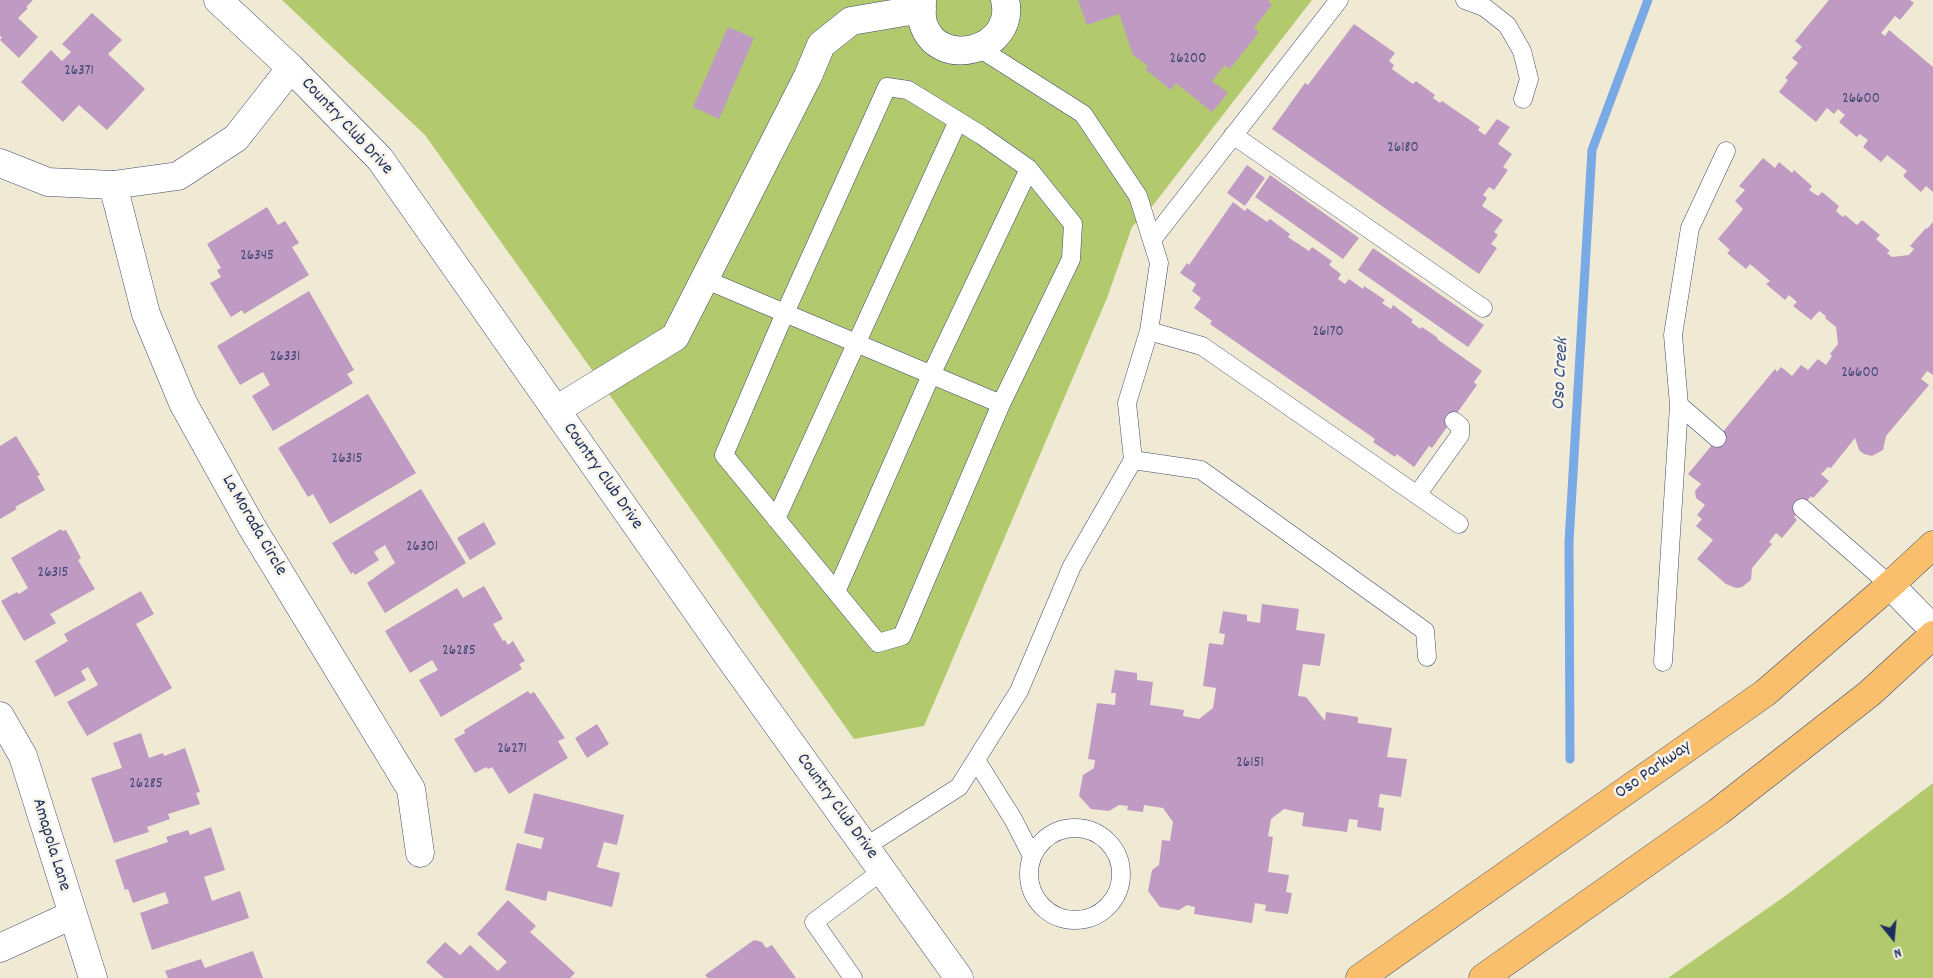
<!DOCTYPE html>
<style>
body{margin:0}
#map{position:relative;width:1933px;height:978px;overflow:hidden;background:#f0ead4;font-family:Dekko,sans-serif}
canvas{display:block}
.north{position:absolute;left:1868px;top:913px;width:50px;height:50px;-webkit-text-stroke:4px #f7f3e8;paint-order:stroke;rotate:163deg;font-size:14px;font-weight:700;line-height:20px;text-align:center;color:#1b2f5e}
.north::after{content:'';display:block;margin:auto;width:18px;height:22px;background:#1b2f5e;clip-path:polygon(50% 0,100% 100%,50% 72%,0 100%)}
</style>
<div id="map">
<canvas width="1933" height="978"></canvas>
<div class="north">N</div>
</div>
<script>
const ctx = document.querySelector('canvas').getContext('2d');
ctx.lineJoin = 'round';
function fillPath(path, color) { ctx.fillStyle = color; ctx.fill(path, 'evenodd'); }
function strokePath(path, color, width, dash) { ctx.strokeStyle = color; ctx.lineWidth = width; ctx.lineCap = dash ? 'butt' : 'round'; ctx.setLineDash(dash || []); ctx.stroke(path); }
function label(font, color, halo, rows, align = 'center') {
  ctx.font = font + ' Dekko,sans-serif'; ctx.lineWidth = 5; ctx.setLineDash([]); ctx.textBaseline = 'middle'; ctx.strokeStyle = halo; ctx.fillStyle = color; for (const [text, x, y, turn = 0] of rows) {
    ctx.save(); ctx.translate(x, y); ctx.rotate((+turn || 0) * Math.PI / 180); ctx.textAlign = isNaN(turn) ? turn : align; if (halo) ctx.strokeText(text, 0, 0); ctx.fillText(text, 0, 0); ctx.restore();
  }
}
fillPath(new Path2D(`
 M282,0H1312L1154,204L1132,227L1107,298L924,726L854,739L425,135Z
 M1933,783V978H1668L1788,894Z`), '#b3c96e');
strokePath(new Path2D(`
 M1570,759L1569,542L1592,150L1648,0`), '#7aaae5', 9);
fillPath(new Path2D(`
 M0,0H33L26,7L28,8L18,18L38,37L19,58L0,40L2,37L0,36Z
 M1078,0H1269L1268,1L1272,5L1254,28L1259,32L1230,69L1225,65L1212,81L1228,93L1212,112L1176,83L1171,90L1145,69L1148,66L1133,55L1119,14L1087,25Z
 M1829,0H1910L1914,3L1900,20L1895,16L1881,33L1885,36L1889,30L1933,67V192L1926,186L1921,192L1903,176L1907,171L1887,155L1881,162L1863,147L1868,140L1860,134L1857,137L1839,122L1845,115L1838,109L1834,114L1827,108L1816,122L1779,92L1788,80L1785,78L1798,63L1792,58L1802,47L1795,41Z
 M92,13L122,40L108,54L145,89L107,130L79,105L63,122L21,82L51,50L62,61L71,52L62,44Z
 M1354,24L1395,53L1389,61L1394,65L1392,69L1413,84L1416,81L1435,95L1433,98L1440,103L1442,101L1480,127L1478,130L1485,135L1497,119L1510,127L1498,144L1512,154L1503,167L1508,170L1494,190L1489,187L1483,195L1487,198L1482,206L1503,220L1494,232L1498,235L1491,244L1497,248L1479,274L1272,129L1305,83L1308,85Z
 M728,27L754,38L719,119L693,107Z
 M1763,158L1775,168L1779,162L1792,173L1794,170L1812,186L1809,190L1818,196L1822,192L1839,206L1836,211L1843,217L1845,215L1857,225L1862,220L1880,235L1876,239L1890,251L1887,253L1892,257L1909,255L1914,249L1910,246L1926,228L1927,229L1933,222V375L1927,371L1921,379L1929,385L1886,436L1883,450L1872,456L1864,454L1859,450L1855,438L1831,468L1828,467L1821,474L1829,481L1813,498L1811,496L1794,517L1797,520L1782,538L1776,533L1769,542L1772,544L1752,568L1751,580L1742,587L1736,588L1726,584L1697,559L1713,540L1696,526L1702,519L1697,515L1705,505L1696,498L1695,491L1701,484L1688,474L1775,369L1777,372L1781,367L1792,376L1801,365L1808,370L1818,359L1826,365L1832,356L1830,354L1838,344L1836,327L1825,318L1826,316L1819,311L1811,320L1793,306L1797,302L1789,295L1785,300L1766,284L1770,281L1750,264L1746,269L1727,253L1730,250L1718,239L1743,209L1735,201L1745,190L1739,186Z
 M1247,165L1265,178L1245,206L1227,193Z
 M1270,175L1359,238L1343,259L1255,197Z
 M1233,202L1245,211L1247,208L1267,222L1270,219L1290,234L1288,237L1309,251L1312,247L1332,261L1329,265L1341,274L1338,279L1345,284L1349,279L1363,289L1364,286L1385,300L1382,303L1391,309L1393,305L1413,320L1411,322L1420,329L1422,327L1438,338L1437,339L1482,371L1474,382L1477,385L1432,448L1429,446L1414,467L1397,454L1395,457L1373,442L1375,439L1210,324L1212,321L1194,308L1201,298L1192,291L1196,284L1180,273L1187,263L1189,265Z
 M267,207L278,225L285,221L299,243L292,247L309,275L244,314L242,310L231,317L210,283L221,277L217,270L221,268L207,244Z
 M1373,248L1484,325L1468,347L1358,270Z
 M309,291L354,370L347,374L353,383L273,431L252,396L270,385L263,372L240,385L217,346Z
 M368,394L416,473L330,524L313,494L308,497L278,448Z
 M16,436L40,475L37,476L45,490L15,507L17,509L0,519V446Z
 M421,489L466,563L385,613L367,583L395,563L385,545L374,552L379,560L355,575L353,572L351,574L332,543Z
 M484,522L496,544L470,560L457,538Z
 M61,529L62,531L66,530L81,558L78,560L95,589L50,614L56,623L24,641L1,601L17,592L19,594L28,588L11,558Z
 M484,586L503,619L493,624L503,641L505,640L508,645L513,641L525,661L519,664L522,669L441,717L419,680L438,670L432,660L410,673L385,631L457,588L463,598Z
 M141,591L154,614L136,624L172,688L87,736L67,702L98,685L88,667L81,671L86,680L55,697L35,661L68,641L64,634Z
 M1262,604L1299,609L1296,630L1325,634L1320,666L1303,664L1298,696L1306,697L1325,721L1326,712L1358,717V723L1392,728L1387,757L1407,759L1401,797L1380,794L1378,807L1384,808L1381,831L1357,827L1358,820L1349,819L1347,832L1302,826L1304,813L1284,809L1271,819L1268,836L1273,837L1268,872L1289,875L1286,892L1292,893L1288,914L1265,911L1266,905L1255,903L1252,923L1194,914L1195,907L1187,905L1179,910L1160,907L1148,891L1152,870L1159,865L1162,840L1170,841L1173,822L1163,808L1144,805L1143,812L1127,810L1128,806L1119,805L1109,811L1091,809L1079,796L1083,775L1094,768L1095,760L1088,759L1097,703L1115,705L1116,693H1111L1115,670L1137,673V680L1153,682L1150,705L1184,710L1183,716L1199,719L1213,708L1216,688L1203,686L1209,643L1223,645L1225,634L1219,633L1223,611L1247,615V621L1260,623Z
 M528,691L530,694L534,692L565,738L558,741L568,758L509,794L492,767L488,769L486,767L475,773L454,739L465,733L464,730Z
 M597,724L609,744L587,758L575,738Z
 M141,733L149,758L163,753L164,756L185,748L200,792L196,793L200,804L168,814L170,819L147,827L149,832L114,843L91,778L122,768L113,743Z
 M534,793L624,815L617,845L604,842L597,867L620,873L612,907L548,891L546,901L505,890L517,843L541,849L544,838L524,833Z
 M211,827L225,870L204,877L212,901L240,891L249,918L152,950L140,913L169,903L165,892L133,903L128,889L125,890L115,860L168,842L166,837L188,830L190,835Z
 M508,900L536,926L530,932L575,973L570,978H444L426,962L445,942L460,955L470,945L498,971L507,962L477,934Z
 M754,940L762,942L766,948L772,945L796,978H708L705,975Z
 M253,951L263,978H168L165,971L201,959L205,968Z`), '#bf9ac2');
const service = new Path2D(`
 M1465,0L1484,7L1507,25L1522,51L1529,79L1523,99
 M887,87L908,90L981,135L1028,168L1073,224L1071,259L1001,404L902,636L878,643L724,455L785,313Z
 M1233,135L1483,308
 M1152,240L1339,0
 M704,279L1001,404
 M1149,331L1202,346L1459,524
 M1679,405L1717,438
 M1133,460L1201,470L1425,631L1427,657
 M1417,495L1460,435V426L1454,421
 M1802,508L1890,585
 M776,519L958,121
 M836,592L931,375L1029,169
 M1663,662L1679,405L1673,335L1690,228L1726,151
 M976,760L1013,819L1032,856
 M1029 874a46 46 0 1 1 92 0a46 46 0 1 1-92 0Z
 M865,847L959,787L1019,691L1072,566L1133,460L1127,403L1149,331L1159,263L1138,196L1083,114L979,48
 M853,978L814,922L882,871`);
const minor = new Path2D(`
 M922,0C922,7 921,16 923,23C938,72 1017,50 1005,0
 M113,185L146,314L183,403L250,524L411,789L420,853
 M556,410L675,337L808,76L821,45L851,21L922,9
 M0,716L23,756L93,978
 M0,948L72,915`);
const tertiary = new Path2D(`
 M218,0L291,68L380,159L729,657L959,978
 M0,163L48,182L113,185L178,176L236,138L291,68
 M1890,585L1933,629`);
const primary = new Path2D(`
 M1360,978L1765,693L1890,585L1933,545
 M1483,978L1718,812L1870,693L1933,635`);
strokePath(service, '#3b4b70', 19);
strokePath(minor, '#3b4b70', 29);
strokePath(tertiary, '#3b4b70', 29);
strokePath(primary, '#3b4b70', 29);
strokePath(service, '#fff', 18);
strokePath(minor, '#fff', 28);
strokePath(tertiary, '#fff', 28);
strokePath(primary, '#f9bf6c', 28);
label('15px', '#444a77', null, [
 ["26200",1188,60],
 ["26371",79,72],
 ["26600",1861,100],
 ["26180",1403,149],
 ["26345",257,257],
 ["26170",1328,333],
 ["26331",285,358],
 ["26600",1860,374],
 ["26315",347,460],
 ["26301",422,548],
 ["26315",53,574],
 ["26285",459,652],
 ["26271",512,750],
 ["26151",1250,764],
 ["26285",146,785]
]);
label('18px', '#1b2f5e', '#f7f3e8', [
 ["Country Club Drive",346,127,47],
 ["Country Club Drive",602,477,55],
 ["La Morada Circle",253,526,60],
 ["Oso Parkway",1654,771,-35],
 ["Country Club Drive",836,807,54],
 ["Amapola Lane",50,845,73]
]);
label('italic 19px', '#385486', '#f7f3e8', [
 ["Oso Creek",1562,374,-87]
]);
</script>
